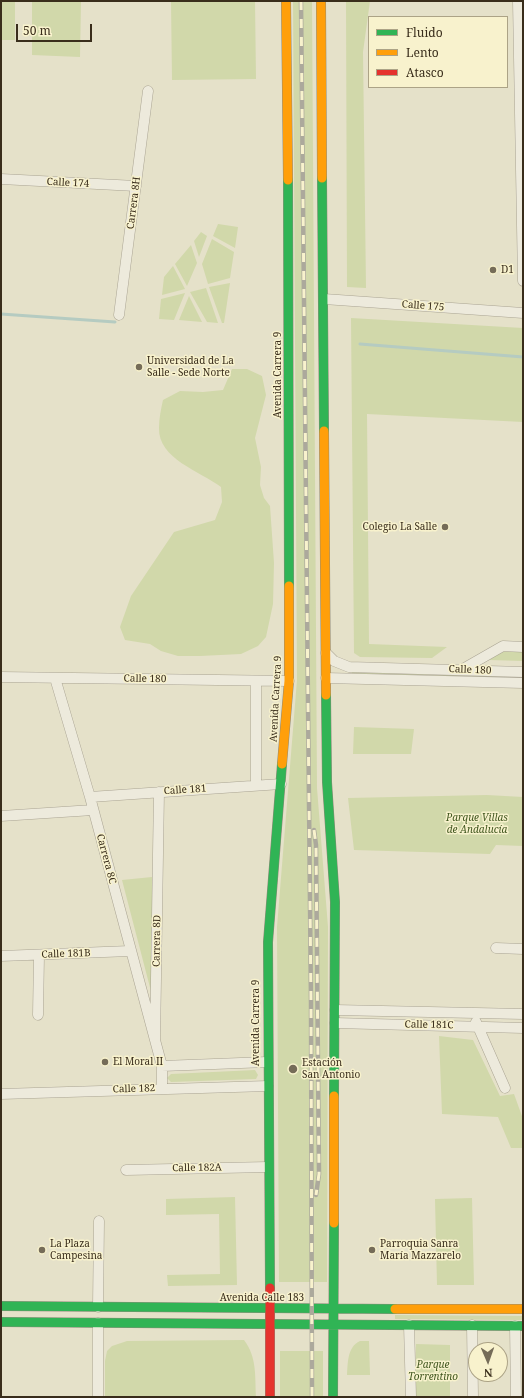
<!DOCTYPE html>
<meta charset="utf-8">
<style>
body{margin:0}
#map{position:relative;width:524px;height:1398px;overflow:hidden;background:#e5e1c9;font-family:"Noto Serif",serif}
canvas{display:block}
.frame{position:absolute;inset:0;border:2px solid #392d1b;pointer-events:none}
.legend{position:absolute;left:368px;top:16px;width:140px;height:72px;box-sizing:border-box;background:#f8f2cd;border:1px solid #aca386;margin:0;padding:5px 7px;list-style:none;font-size:12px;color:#392d1b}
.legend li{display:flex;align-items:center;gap:8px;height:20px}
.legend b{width:20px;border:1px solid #aca386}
.north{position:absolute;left:468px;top:1342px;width:40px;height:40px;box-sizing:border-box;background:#f8f2cd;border:1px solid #aca386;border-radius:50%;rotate:178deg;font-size:11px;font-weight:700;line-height:16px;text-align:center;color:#392d1b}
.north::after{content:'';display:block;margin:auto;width:14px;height:18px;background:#756c58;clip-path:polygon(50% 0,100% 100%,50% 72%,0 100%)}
.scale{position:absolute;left:16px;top:24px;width:76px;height:18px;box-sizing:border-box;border:2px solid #392d1b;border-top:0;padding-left:5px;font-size:12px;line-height:14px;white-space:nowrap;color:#392d1b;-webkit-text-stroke:3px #f8f2cd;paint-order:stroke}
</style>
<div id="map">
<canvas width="524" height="1398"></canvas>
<div class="frame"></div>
<ul class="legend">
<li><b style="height:5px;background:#30b455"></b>Fluido</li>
<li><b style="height:5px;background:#ff9f0a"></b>Lento</li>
<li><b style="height:5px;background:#e5322d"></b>Atasco</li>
</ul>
<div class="north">N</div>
<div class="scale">50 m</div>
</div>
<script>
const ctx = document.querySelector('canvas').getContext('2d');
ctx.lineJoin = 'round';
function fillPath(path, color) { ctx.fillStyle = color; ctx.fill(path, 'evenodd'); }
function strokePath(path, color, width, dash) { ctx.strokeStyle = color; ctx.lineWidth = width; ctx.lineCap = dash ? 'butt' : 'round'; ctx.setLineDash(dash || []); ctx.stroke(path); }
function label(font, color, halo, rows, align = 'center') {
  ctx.font = font + ' "Noto Serif",serif'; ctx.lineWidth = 3; ctx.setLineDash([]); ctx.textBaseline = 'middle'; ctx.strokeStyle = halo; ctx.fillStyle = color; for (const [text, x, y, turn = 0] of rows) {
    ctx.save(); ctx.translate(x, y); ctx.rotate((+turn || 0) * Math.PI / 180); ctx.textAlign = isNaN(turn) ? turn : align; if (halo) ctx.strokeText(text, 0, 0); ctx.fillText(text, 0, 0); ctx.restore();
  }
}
fillPath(new Path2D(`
 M1,1H15V40H1Z
 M171,1H255L256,79L172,80Z
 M293,1H312L317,788L328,927L327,1282H279L277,927L297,680Z
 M346,1H370L363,52L366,288L347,287Z
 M32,2H81L80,57L32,55Z
 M218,224L238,227L235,248L213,236Z
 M201,232L207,236L199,257L194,241Z
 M212,239L234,252L230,278L208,284L202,264Z
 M191,245L197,263L187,286L175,264Z
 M173,266L185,289L162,295L164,277Z
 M230,283L224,323H222L209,287Z
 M206,288L218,323L207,322L190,292Z
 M185,293L174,320L159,319L161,299Z
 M189,296L202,322L179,320Z
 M351,318L523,328V422L367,414L369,644L447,647L432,658L360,657L354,653Z
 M232,369H247L262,376L266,395L255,438L261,467L260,485L264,498L270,506L274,563L273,604L266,637L258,646L241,654L200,656H178L161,651L150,644L125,640L120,627L131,596L174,532L215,520L222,502L221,487C200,471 158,459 159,428C159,418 161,409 163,400L180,391L203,392L223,390Z
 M504,650L523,651V661L489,660Z
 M352,671L523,676V680L352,675Z
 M354,727L414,729L411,754H353Z
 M487,795L523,797V846L496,845L490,854L354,850L348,798Z
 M152,877L153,999L122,880Z
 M439,1036L473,1040L500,1096L514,1094L523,1119V1148H511L498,1117L442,1114Z
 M255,1070L258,1075L256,1079L171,1082L167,1078L171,1074Z
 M235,1197L237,1285L168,1286L167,1275L220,1274L219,1214L166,1215V1199Z
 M472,1198L474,1285H437L435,1199Z
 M395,1315L523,1316V1320L395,1319Z
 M244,1340C257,1357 255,1376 256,1397H105V1361L107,1351L112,1346L127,1341Z
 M360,1341H369L370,1375H347C348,1363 347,1347 360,1341Z
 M416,1344L450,1345V1397H415Z
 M280,1351H323V1397H280Z`), '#d1d8aa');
strokePath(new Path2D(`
 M1,314L115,322
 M360,344L523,357`), '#b5cbc1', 3);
const street = new Path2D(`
 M518,1L523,281
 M1,179L136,186
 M324,299L523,313
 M119,315L148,91
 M326,653L334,661L349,667L523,672
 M461,670L503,646L523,647
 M1,677L289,681
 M55,678L90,797L155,1040
 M326,678L523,683
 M256,681V785
 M159,792L155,1040L162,1066V1088
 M90,797L281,784
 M1,816L93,810
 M496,948L523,949
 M1,956L130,951
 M335,1010L523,1014
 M38,1015L39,955
 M476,1022L505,1088
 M335,1023L523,1028
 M162,1066L267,1062
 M1,1094L268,1086
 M126,1170L268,1167
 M98,1307L99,1221
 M409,1325L411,1397
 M472,1325L473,1397
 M515,1326L516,1397
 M98,1397V1323`);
const fast = new Path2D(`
 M322,178L324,431
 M288,180L289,586
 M326,695L327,782L335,902L334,1096
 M270,1288L268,942L282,764
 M1,1306L395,1309
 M1,1322L523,1326
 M333,1397L334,1223`);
const slow = new Path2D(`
 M286,1L288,180
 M321,1L322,178
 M324,431L326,695
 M282,764L289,681V586
 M334,1223V1096
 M395,1309H523`);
const jam = new Path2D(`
 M270,1288V1397`);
strokePath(street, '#aaa493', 11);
strokePath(fast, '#8f8a7a', 10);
strokePath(slow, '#8f8a7a', 10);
strokePath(jam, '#8f8a7a', 10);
strokePath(street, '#edeadc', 10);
strokePath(fast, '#30b455', 9);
strokePath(slow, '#ff9f0a', 9);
strokePath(jam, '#e5322d', 9);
const rail = new Path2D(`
 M301,1L311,1002L312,1397
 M314,830L316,845L319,1174L316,1195`);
strokePath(rail, '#aca99c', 4.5);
strokePath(rail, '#f8f2cd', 3, [9]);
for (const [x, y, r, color] of [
 [493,270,4,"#756c58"],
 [139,367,4,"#756c58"],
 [445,527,4,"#756c58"],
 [105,1062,4,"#756c58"],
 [293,1069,5,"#756c58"],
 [42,1250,4,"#756c58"],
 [372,1250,4,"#756c58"]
]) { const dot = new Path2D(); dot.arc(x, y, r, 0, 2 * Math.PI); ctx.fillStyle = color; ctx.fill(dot); strokePath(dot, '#f8f2cd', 1.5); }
label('10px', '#392d1b', '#f8f2cd', [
 ["Calle 174",68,183,3],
 ["Carrera 8H",134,203,-83],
 ["Calle 175",423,306,4],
 ["Avenida Carrera 9",278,375,-90],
 ["Calle 180",470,670,2],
 ["Calle 180",145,679,1],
 ["Avenida Carrera 9",276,699,-87],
 ["Calle 181",185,790,-4],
 ["Carrera 8C",106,859,75],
 ["Carrera 8D",157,941,-89],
 ["Calle 181B",66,954,-2],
 ["Avenida Carrera 9",256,1023,-90],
 ["Calle 181C",429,1025,1],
 ["Calle 182",134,1089,-2],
 ["Calle 182A",197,1168,-1],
 ["Avenida Calle 183",262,1298]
]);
label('10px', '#392d1b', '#f8f2cd', [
 ["D1",501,270],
 ["Universidad de La",147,361],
 ["Salle - Sede Norte",147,373],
 ["Colegio La Salle",437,527,"right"],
 ["El Moral II",113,1062],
 ["Estación",302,1063],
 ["San Antonio",302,1075],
 ["La Plaza",50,1244],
 ["Campesina",50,1256],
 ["Parroquia Sanra",380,1244],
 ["María Mazzarelo",380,1256]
], 'left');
label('italic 10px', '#41571f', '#f8f2cd', [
 ["Parque Villas",477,818],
 ["de Andalucía",477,830],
 ["Parque",433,1365],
 ["Torrentino",433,1377]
]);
</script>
